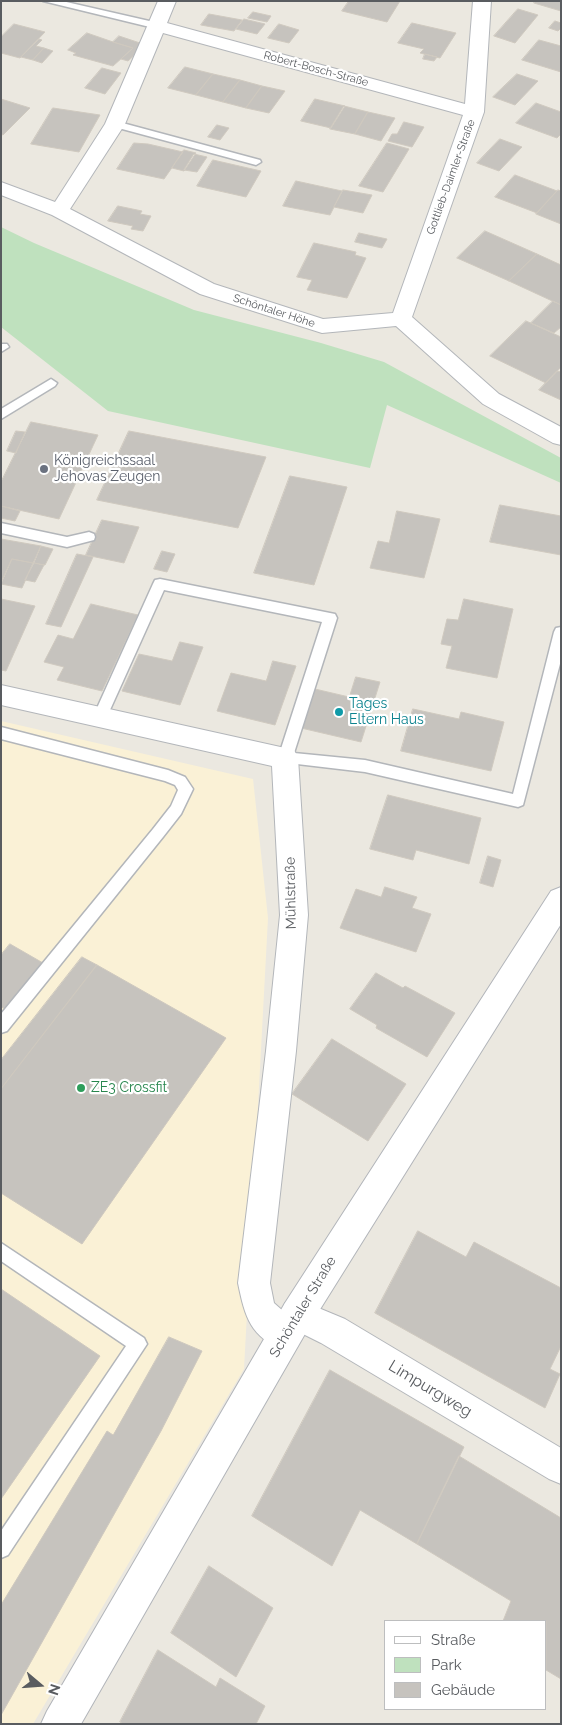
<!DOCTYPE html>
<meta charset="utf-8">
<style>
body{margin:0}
#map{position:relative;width:562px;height:1725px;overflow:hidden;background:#ebe8e0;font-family:Raleway,sans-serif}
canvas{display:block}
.frame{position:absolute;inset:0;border:2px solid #595c60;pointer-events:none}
.legend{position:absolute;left:384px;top:1620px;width:162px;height:90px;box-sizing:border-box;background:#fff;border:1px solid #bdbebf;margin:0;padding:6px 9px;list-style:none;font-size:15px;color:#595c60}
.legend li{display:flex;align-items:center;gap:10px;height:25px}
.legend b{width:25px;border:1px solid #bdbebf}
.north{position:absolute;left:15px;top:1660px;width:50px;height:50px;-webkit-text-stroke:4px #fff;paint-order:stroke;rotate:108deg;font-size:14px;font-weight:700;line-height:20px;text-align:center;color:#595c60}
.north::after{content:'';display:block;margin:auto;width:18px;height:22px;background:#595c60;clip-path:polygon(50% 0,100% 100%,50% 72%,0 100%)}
</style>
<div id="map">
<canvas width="562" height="1725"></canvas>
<div class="frame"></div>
<ul class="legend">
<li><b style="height:6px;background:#fff"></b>Straße</li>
<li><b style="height:14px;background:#bfe1be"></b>Park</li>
<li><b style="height:14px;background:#c6c3be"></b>Gebäude</li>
</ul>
<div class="north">N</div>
</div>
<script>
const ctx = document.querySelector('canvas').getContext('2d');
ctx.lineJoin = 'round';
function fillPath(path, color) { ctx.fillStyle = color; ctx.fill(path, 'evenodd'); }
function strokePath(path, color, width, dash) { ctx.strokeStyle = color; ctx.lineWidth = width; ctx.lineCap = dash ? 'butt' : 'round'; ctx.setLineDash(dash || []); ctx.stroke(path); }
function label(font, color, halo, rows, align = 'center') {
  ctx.font = font + ' Raleway,sans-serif'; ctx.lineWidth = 4.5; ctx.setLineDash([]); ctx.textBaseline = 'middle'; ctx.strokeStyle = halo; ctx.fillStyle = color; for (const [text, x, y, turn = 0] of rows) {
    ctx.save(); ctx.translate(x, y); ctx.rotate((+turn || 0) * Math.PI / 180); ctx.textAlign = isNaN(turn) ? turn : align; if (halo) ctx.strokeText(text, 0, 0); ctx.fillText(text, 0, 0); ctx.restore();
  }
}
fillPath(new Path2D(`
 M1,721L253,779L268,918L244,1369L33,1724H1Z`), '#faf1d6');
fillPath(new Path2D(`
 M1,227L34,243L194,310L321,343L384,362L561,458V483L387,405L370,468L108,411L1,327Z`), '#bfe1be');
const building = new Path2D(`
 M349,1H400L387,22L342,11Z
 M535,1H561V11L534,3Z
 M518,9L538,15L515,43L494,36Z
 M253,12L271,16L267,22L248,18Z
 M209,14L242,20L234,31L201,25Z
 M244,19L265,24L257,34L236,29Z
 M555,21L561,23V28L558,31L549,28Z
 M412,23L456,33L440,58L420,53L424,49L398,43Z
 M14,24L45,32L20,58L1,53V37Z
 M279,24L299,30L289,43L268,38Z
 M87,33L113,42L133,48L113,66L73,55L76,53L68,50Z
 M119,36L146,45L128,61L121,59L133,48L113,42Z
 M39,39L42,40L36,46L44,48L33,60L21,57Z
 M539,40L561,46V72L522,60Z
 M44,48L53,51L42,63L33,60Z
 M425,54L437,57L434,61L423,59Z
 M185,67L213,74L196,95L168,88Z
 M102,68L121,73L105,94L85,88Z
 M213,74L240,80L223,102L196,95Z
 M517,74L538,81L515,105L493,97Z
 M240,80L262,86L246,108L223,102Z
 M262,86L285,91L269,113L246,108Z
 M1,99L30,108L3,135L1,134Z
 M315,99L345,106L331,128L301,121Z
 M536,103L561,112V134L557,138L516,123Z
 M344,106L368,112L355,134L330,129Z
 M53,108L100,115L79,152L31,144Z
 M368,112L395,118L381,141L355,134Z
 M404,122L424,127L412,147L388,141L392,134H397Z
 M217,125L229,128L220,140L208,137Z
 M500,139L522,147L499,171L477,163Z
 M134,143L148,144L183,152L164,179L117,169Z
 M387,143L409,149L383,192L359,186Z
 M184,150L196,153L184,171L172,168Z
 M194,154L207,157L197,172L184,170Z
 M213,160L261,171L246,197L197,186Z
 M515,175L557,191L537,213L495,197Z
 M296,181L342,191L330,215L283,206Z
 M343,190L372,195L363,213L334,207Z
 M558,190L561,191V224L536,214Z
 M118,206L142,211L140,214L151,216L143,231L131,229L133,226L108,221Z
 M485,231L537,254L509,281L457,258Z
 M359,233L387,239L382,248L355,242Z
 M314,243L356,252L355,255L366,258L347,298L307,290L312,280L297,277Z
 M537,254L561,265V305L509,281Z
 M553,301L561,305V327L554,333L531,323Z
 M526,321L561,337V367L546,383L490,356Z
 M557,371L561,372V400L539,390Z
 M31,422L98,435L59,519L1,506V482Z
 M16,431L25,432L16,453L7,451Z
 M129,431L266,457L238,528L97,500Z
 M290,476L347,487L314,585L254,573Z
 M500,505L561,516V555L490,542Z
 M1,506L20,511L15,521L1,518Z
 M397,511L440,519L424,578L370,568L378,541L389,543Z
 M102,520L139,527L124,563L86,555Z
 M1,539L41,546L33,563L12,559L1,582Z
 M41,546L53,549L45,565L34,563Z
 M162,551L175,554L167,572L154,569Z
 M77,554L93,557L61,627L46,624Z
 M12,559L33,563L22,588L1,584Z
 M34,563L44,565L35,582L25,580Z
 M1,599L35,606L6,671L1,670Z
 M464,599L513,609L497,678L446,668L452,646L441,644L447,619L458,620Z
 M91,604L138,615L102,691L57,680L64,667L44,662L58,635L73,639Z
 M180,642L203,647L180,705L122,691L139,654L172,661Z
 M273,661L296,666L275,725L217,711L231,673L266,681Z
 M356,677L380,682L361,742L301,728L315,689L349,697Z
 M413,709L459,719L461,712L504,722L491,771L401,751Z
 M388,795L481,818L469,864L416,850L413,860L370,849Z
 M488,856L501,860L493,887L480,883Z
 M385,887L417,897L412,908L431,914L416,952L340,928L356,889L381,897Z
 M10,944L43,963L6,1009L1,1007V955Z
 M82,957L97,965L1,1089V1060Z
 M97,965L226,1038L82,1244L1,1193V1089Z
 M376,973L403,988L405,986L455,1013L427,1057L376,1028L377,1025L350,1009Z
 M332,1039L406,1084L368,1141L292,1094Z
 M418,1231L466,1257L474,1242L561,1288V1346L550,1369L560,1374L545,1408L375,1313Z
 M1,1289L100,1356L1,1499Z
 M169,1337L202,1351L161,1431L1,1715V1605L107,1431L113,1435Z
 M330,1370L464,1447L417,1544L360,1510L332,1566L252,1516Z
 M459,1456L561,1518V1679L546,1670V1621H503L511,1601L417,1544Z
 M209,1566L273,1608L236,1677L171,1633Z
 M158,1650L216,1687L220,1678L265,1706L256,1724H123L120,1722Z`);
fillPath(building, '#c6c3be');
strokePath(building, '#cfc9bf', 1);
const lane = new Path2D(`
 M43,1H62L158,23L163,26L158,29Z
 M115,121L260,160L261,162L256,165L111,126L110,124L111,122Z
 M1,344H7L9,347L1,352Z
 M51,379L57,383L55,386L1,419V409Z
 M1,523L67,537L89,532L94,534L95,537L94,540L67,547L1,533Z
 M160,579L335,614L337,618L294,753L365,760L513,794L554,632L556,628L561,627V660L523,805L518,807L365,772L280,762L278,758L322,622L164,590L105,721L100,723L95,721L93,717L153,584L155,580Z
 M1,727L168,770L185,777L193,789L181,814L163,837L7,1031L1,1033V1014L153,829L171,806L178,790L175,785L165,781L1,739Z
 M1,1243L144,1338L147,1344L8,1555L1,1558V1531L126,1346L1,1261Z`);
const street = new Path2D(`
 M158,1H176L167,23L465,104L473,1H491L484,112L412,317L499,394L561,427V445L553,443L483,404L396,326L322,333L200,294L52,215L1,195V182L55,202L105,124ZM163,33L463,115L393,313L323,319L214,284L70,209L125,124Z
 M1,685L294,750L298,758L308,915L296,1051L270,1283L274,1303L283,1311L285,1303L297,1299L345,1319L561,1448V1484L549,1479L321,1343L301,1333L297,1347L285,1351C250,1337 245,1317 238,1283L266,1051L280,915L272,766L1,705Z`);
const secondary = new Path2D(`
 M561,887V924L309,1327L81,1724H41L47,1711L285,1303L551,891Z`);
strokePath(lane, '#b3b6ba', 3);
strokePath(street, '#b3b6ba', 2);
strokePath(secondary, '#b2b5ba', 2);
fillPath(lane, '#fff');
fillPath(street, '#fff');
fillPath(secondary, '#fff');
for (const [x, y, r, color] of [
 [44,469,5,"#6b7280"],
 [339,712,5,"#0f9aa8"],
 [81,1088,5,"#2e9e5b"]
]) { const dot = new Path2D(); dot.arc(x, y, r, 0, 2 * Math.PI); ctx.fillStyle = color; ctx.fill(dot); strokePath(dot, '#fff', 2); }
label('11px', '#595c60', '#fff', [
 ["Robert-Bosch-Straße",316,69,15],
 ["Gottlieb-Daimler-Straße",451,177,-70],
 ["Schöntaler Höhe",274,311,18]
]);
label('14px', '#5b616d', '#fff', [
 ["Königreichssaal",54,461],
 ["Jehovas Zeugen",54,477]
], 'left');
label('14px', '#0d838f', '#fff', [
 ["Tages",349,704],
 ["Eltern Haus",349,720]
], 'left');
label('14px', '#595c60', '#fff', [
 ["Mühlstraße",291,893,-91],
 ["Schöntaler Straße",303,1307,-59]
]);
label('14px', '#27864d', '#fff', [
 ["ZE3 Crossfit",91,1088]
], 'left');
label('16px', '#595c60', '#fff', [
 ["Limpurgweg",430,1389,31]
]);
</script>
